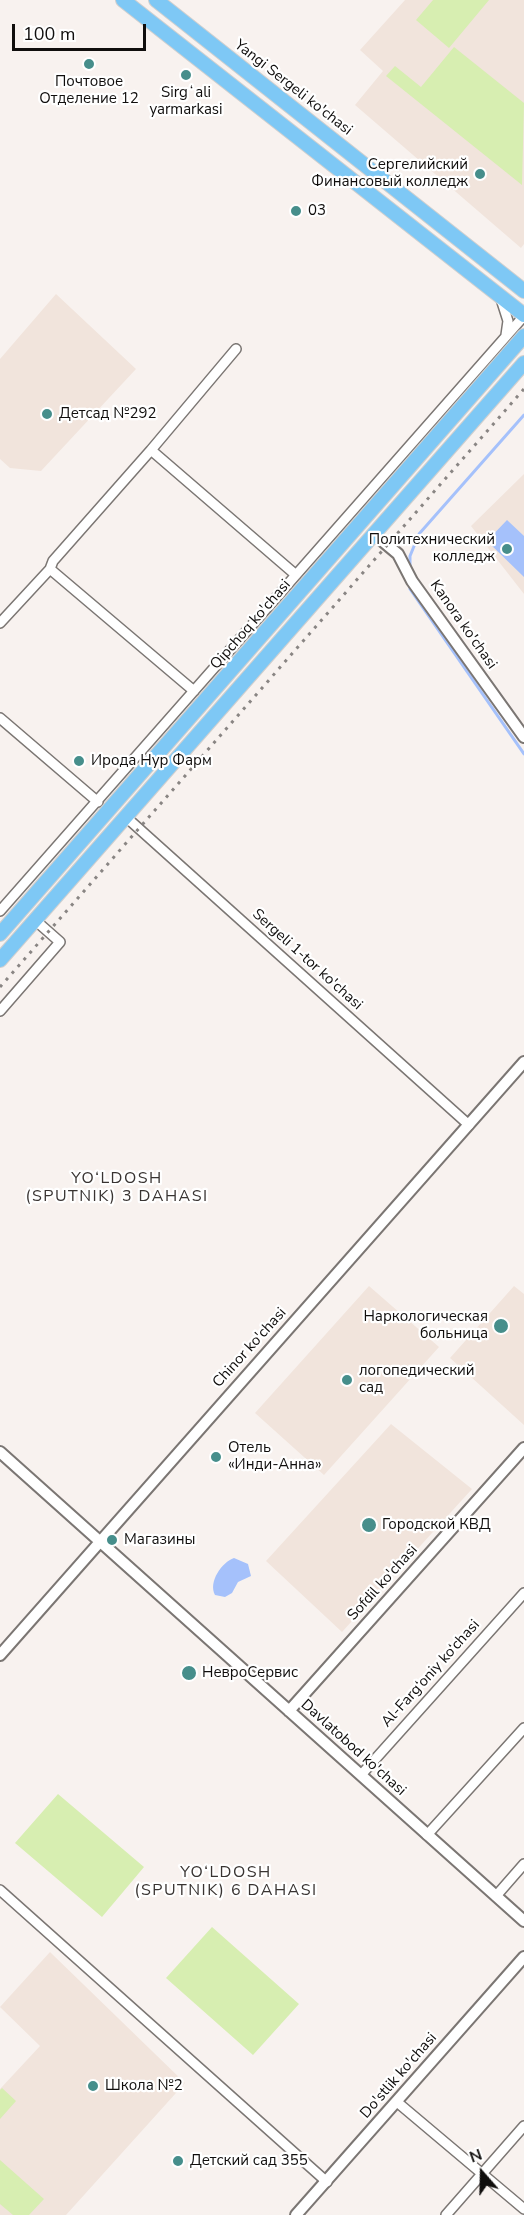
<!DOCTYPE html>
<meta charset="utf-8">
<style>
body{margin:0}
#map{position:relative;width:524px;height:2215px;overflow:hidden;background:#f8f2ef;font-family:"Nunito Sans",sans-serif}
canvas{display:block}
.north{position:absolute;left:452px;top:2143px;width:60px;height:60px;-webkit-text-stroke:4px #fff;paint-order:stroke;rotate:340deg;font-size:16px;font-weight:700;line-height:24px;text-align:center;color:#100e0d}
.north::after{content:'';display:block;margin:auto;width:21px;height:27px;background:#100e0d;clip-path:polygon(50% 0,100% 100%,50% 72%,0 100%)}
.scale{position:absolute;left:12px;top:24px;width:134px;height:27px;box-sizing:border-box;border:3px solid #100e0d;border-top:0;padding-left:8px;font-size:18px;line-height:21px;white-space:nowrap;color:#100e0d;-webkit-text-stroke:4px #fff;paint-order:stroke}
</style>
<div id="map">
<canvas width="524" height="2215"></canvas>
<div class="north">N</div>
<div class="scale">100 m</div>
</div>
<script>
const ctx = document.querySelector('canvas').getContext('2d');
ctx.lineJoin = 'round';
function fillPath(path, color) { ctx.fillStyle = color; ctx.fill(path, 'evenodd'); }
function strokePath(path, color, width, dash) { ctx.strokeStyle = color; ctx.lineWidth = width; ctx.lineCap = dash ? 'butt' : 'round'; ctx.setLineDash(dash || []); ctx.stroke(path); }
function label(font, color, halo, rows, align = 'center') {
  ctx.font = font + ' "Nunito Sans",sans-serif'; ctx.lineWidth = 4.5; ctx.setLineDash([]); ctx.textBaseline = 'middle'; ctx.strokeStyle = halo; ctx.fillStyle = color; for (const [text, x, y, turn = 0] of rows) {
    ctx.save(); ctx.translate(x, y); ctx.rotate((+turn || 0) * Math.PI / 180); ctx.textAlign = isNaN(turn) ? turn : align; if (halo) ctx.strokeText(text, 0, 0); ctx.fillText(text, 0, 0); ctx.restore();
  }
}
fillPath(new Path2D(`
 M405,0H524V244L521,248L355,105L383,71L360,50Z
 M56,294L136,369L41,471L10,468L0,459V359Z
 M524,474V594L471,526Z
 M369,1286L439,1347L324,1475L255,1413Z
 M514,1286L524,1294V1425L450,1358Z
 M391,1424L472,1489L342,1632L266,1561Z
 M50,1952L185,2083L66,2215H0V2089L40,2046L0,2007Z`), '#f1e4dc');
fillPath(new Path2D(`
 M433,0H489L449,48L416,20Z
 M454,47L524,103L522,185L386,76L395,66L421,87Z
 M58,1794L144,1867L102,1917L15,1843Z
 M212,1927L299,2004L253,2055L166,1978Z
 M2,2088L16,2101L0,2119V2090Z
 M0,2160L44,2199L29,2215H13L0,2204Z`), '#d7eeb1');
fillPath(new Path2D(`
 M507,520L524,536V577L487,541Z
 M234,1558L248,1564L251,1576L238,1582L232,1593L225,1597L215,1595C208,1582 222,1562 234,1558Z`), '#a5c1fb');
strokePath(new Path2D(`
 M410,569V556L419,534L524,415
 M410,585V589L524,754`), '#a5c1fb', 3);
const minor = new Path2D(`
 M501,299L508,321L506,335
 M151,450L236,349
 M0,623L50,569
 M194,691L50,569L53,561L151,450L296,575
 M0,718L98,802
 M126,817L469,1125
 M0,911L524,316
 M0,1011L60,942L35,920
 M361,1775L524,1593
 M427,1835L524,1728
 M0,1890L327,2182
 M496,1896L524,1864
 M397,2102L524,2209
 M446,2215L524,2126`);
const tertiary = new Path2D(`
 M374,534L398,554L412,581L524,737
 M0,1452L524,1921
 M0,1655L524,1062
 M289,1711L524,1448
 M296,2215L524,1957`);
const primary = new Path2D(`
 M123,0L524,315
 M156,0L524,291
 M0,934L524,336
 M0,960L524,363`);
strokePath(minor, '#7b7673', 12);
strokePath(tertiary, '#7b7673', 14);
strokePath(primary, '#cfcfcf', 16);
strokePath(minor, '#fff', 9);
strokePath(tertiary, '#fff', 10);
strokePath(primary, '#7ec8f5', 14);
strokePath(new Path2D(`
 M0,987L524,389`), '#898583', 3, [3, 6]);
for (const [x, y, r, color] of [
 [89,64,6,"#468e8b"],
 [186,75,6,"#468e8b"],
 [480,174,6,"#468e8b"],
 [296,211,6,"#468e8b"],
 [47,414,6,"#468e8b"],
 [507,549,6,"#468e8b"],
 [79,761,6,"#468e8b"],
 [501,1326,8,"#468e8b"],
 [347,1380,6,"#468e8b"],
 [216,1457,6,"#468e8b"],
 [369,1525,8,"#468e8b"],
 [112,1540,6,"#468e8b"],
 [189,1673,8,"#468e8b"],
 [93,2086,6,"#468e8b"],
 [178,2161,6,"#468e8b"]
]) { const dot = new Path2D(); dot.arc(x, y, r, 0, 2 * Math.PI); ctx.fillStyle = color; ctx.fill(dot); strokePath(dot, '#fff', 2); }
label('15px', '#100e0d', '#fff', [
 ["Почтовое",89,82,"center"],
 ["Отделение 12",89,99,"center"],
 ["Sirgʻali",186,93,"center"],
 ["yarmarkasi",186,110,"center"],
 ["Сергелийский",468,165,"right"],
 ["Финансовый колледж",468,182,"right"],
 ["03",308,211],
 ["Детсад №292",59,414],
 ["Политехнический",495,540,"right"],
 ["колледж",495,557,"right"],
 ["Ирода Нур Фарм",91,761],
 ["Наркологическая",488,1317,"right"],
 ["больница",488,1334,"right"],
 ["логопедический",359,1371],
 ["сад",359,1388],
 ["Отель",228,1448],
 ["«Инди-Анна»",228,1465],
 ["Городской КВД",382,1525],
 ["Магазины",124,1540],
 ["НевроСервис",202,1673],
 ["Школа №2",105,2086],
 ["Детский сад 355",190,2161]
], 'left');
label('15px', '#100e0d', '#fff', [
 ["Yangi Sergeli ko'chasi",293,88,38],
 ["Qipchoq ko'chasi",251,625,-49],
 ["Kanora ko'chasi",463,625,55],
 ["Sergeli 1-tor ko'chasi",307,960,42],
 ["Chinor ko'chasi",250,1348,-48],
 ["Sofdil ko'chasi",383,1583,-48],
 ["Al-Farg‘oniy ko‘chasi",431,1674,-48],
 ["Davlatobod ko'chasi",353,1748,42],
 ["Do'stlik ko'chasi",399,2076,-49]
]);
ctx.letterSpacing = '1.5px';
label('16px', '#393432', '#fff', [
 ["YO‘LDOSH",117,1179],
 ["(SPUTNIK) 3 DAHASI",117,1197],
 ["YO‘LDOSH",226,1873],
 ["(SPUTNIK) 6 DAHASI",226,1891]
]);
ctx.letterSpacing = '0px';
</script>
